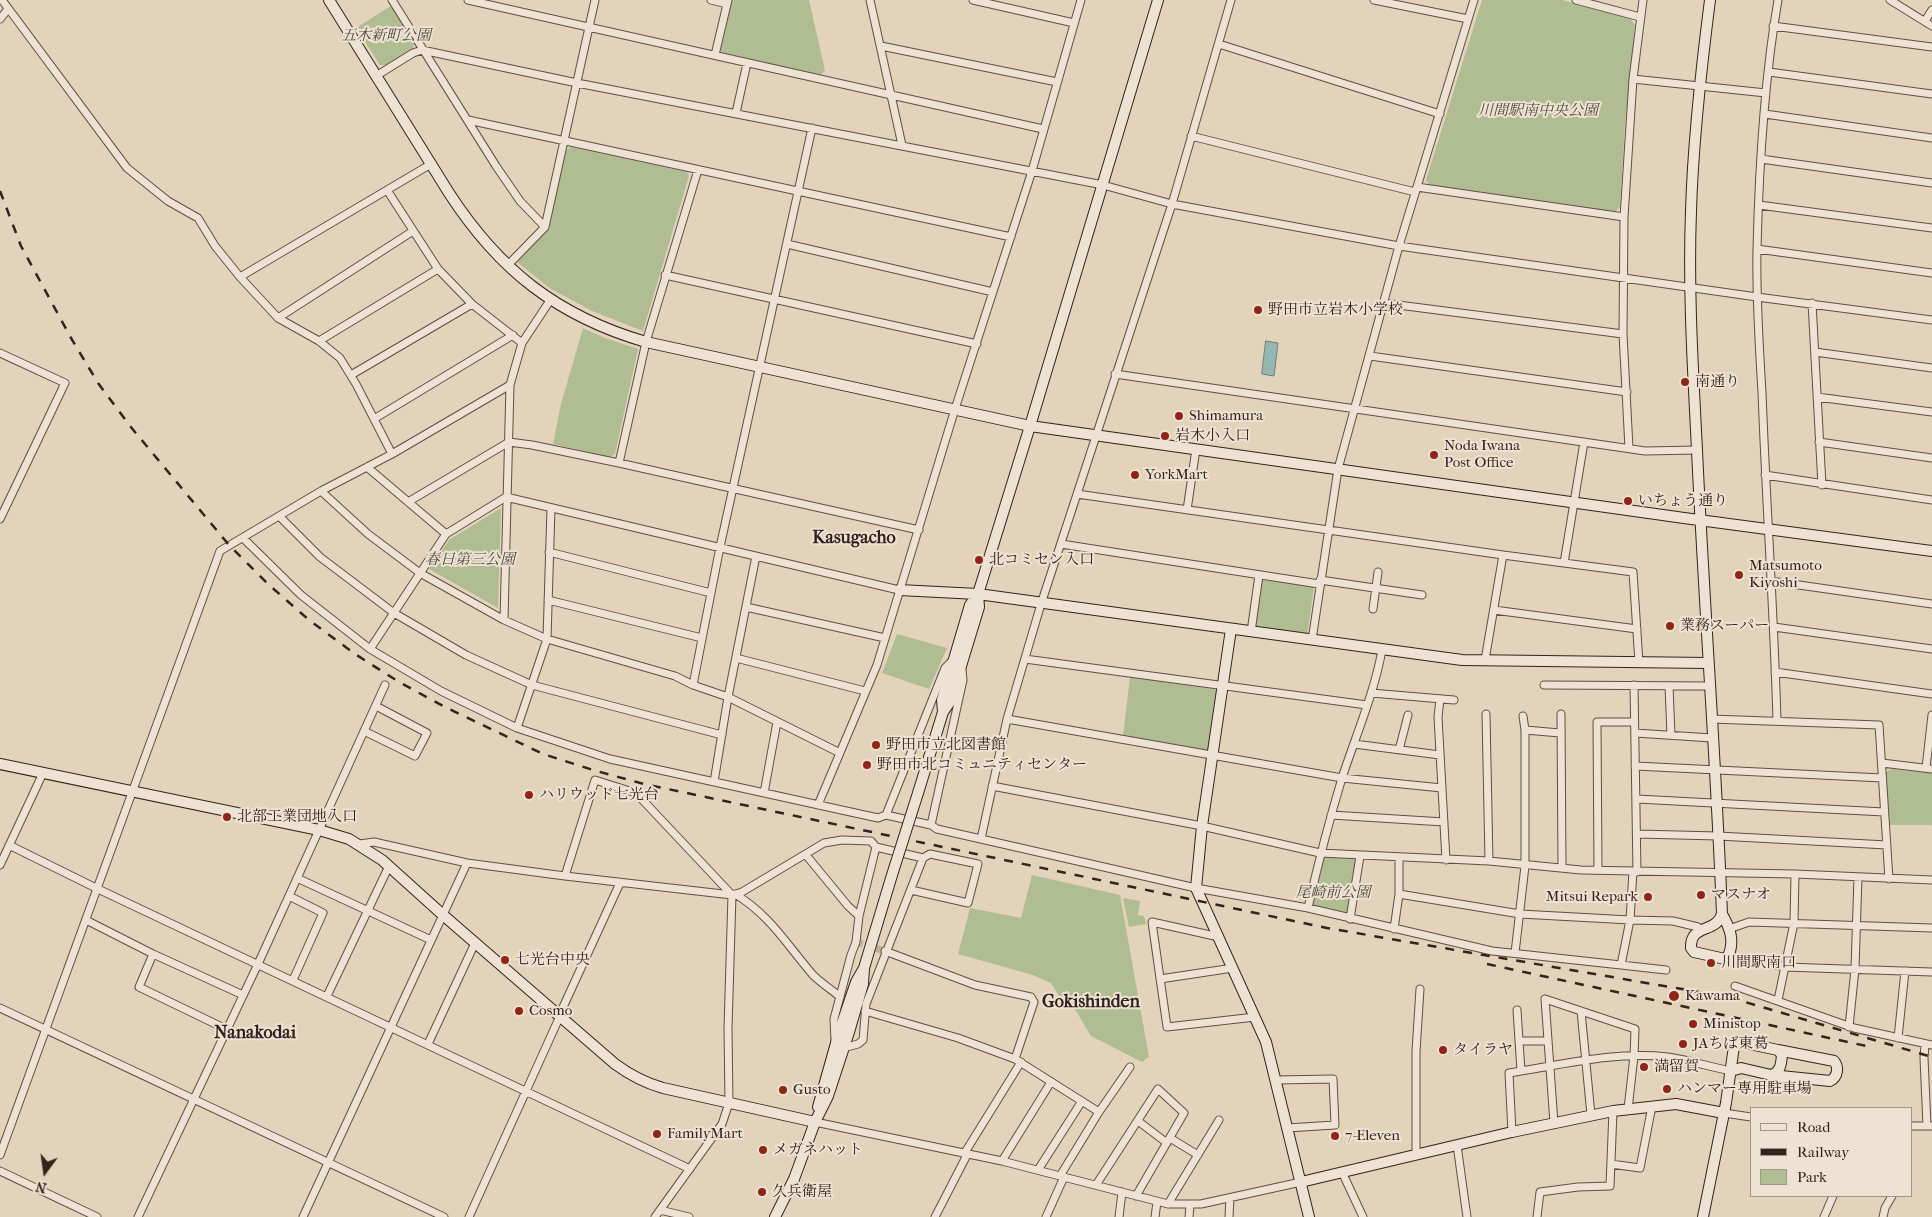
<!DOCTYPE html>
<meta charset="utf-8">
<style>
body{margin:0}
#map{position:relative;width:1932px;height:1217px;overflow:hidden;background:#e3d3bb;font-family:"IM FELL French Canon",serif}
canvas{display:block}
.legend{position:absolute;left:1750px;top:1107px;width:162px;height:90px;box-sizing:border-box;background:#ede2d3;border:1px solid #a39689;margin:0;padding:6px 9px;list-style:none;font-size:15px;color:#33231b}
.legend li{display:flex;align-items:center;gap:10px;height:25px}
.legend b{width:25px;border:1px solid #a39689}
.north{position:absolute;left:20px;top:1147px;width:50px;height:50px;-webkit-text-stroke:4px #ede2d3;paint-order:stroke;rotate:194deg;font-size:14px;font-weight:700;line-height:20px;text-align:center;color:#33231b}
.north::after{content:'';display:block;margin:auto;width:18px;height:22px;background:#33231b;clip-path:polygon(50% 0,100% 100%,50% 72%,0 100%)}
</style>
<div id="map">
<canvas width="1932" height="1217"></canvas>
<ul class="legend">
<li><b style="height:6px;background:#ede2d3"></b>Road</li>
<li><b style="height:6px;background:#33231b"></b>Railway</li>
<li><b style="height:14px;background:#b0bd93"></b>Park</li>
</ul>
<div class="north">N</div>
</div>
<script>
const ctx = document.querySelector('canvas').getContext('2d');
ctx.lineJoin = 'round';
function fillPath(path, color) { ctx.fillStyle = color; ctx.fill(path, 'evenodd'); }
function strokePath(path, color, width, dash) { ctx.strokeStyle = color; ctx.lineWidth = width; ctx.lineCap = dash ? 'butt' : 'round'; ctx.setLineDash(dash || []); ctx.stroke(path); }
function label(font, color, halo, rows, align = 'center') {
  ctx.font = font + ' "IM FELL French Canon","Noto Serif JP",serif'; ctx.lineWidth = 4; ctx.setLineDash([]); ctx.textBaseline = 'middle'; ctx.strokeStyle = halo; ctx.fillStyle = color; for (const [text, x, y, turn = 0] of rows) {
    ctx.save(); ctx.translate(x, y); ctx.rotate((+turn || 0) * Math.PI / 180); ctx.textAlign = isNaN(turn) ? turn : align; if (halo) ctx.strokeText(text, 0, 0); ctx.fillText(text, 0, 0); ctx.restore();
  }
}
fillPath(new Path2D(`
 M732,0H809L825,71L820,75L720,53Z
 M1482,0H1562L1630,18L1635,25L1625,124L1620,207L1615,212L1429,185L1426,180Z
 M391,6L414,43L413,48L386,65H380L356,28Z
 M571,147L687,172L689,176L643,331L592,311L551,289L517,262L549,226L565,151Z
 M583,328L605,338L638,349L615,454L610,457L553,444L561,404Z
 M501,508L498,608L429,569L449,540Z
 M1262,580L1314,587L1307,635L1255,628Z
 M897,634L947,648L929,689L882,673Z
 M1130,677L1219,690L1209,750L1123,736Z
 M1891,769L1932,773V826L1931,825H1890L1885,773Z
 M1322,857L1357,859L1348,915L1312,906Z
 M1032,875L1120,895L1149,1057L1142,1062L1091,1036L1076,1011L1059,996L1051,983L1033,975L958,954L970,908L1021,918Z
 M1123,898L1140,901L1138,915L1144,916L1146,924L1129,927Z`), '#b0bd93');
const water = new Path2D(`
 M1266,341L1278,343L1274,376L1262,374Z`);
fillPath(water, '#95b7b3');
strokePath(water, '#6e7c76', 1);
strokePath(new Path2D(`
 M856,942L885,951`), '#c0b09b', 7, [7, 3.5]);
const street = new Path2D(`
 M2,0L127,168L168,201L198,218L215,246L240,277L278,318L319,341L340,358L356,384L392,454
 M392,0L496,166L520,201L545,227
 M468,0L1043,129
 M711,0L727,4
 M870,0L902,145
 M973,0L1074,23
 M1374,0L1468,19
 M1576,0L1640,17
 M1890,0L1932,26
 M0,19L8,9
 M1925,21L1932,10
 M1773,26L1932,47
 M1219,44L1440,114
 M881,46L1057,82
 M715,55L728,0
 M1769,72L1932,94
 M376,76L413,53L422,50L577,83L1103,185L1172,204L1399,246L1757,297L1932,320
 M1633,79L1766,93
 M736,113L747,63
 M1765,114L1932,138
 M468,120L1011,237
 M1191,136L1415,192
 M1761,159L1932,183
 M1417,187L1624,217
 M387,190L438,269L472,304L522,343
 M1759,205L1932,228
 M787,244L993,292
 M1757,249L1932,273
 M507,266L545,227L595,0
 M665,275L977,344
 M240,277L431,164
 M1383,303L1623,334
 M1812,303L1822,485
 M278,318L413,231
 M319,341L438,269
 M1815,352L1932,368
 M0,353L65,383L0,519
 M1370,356L1627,392
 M1115,374L1645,451L1697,450
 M351,375L472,304
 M1817,397L1932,412
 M374,419L513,335
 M1819,442L1932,458
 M1629,448L1623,334L1624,217L1633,79L1643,0
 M619,463L646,342L698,170
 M367,467L446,534
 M1765,475L1932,500
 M321,491L368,534L420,573L504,620L547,639L675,676L693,685L728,697L840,753
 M1077,494L1503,555L1633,572L1639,663
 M408,502L509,442L532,445L619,463L919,530
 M1187,510L1196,449
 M279,516L320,557L394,613L466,655L532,685L722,735
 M243,538L301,595L370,649L441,691L517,728L610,759L878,818L886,815L931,825L937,829L1196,888L1308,908L1492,951L1621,965L1630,920L1633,871
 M1061,544L1319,584
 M549,552L711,593
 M1564,563L1584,442
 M1320,580L1422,595
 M1771,581L1932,604
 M548,600L702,638
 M746,607L885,638
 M1373,609L1378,572
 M1494,610L1637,629
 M504,620L510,385L522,343L551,299
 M1774,627L1932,649
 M1251,632L1259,575
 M1312,640L1338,469L1399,246L1474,0
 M370,649L446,534L506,497L899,590
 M736,658L865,691
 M1025,659L1367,705
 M1485,660L1503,555
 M1775,672L1932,694
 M693,685L720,547L812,128
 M1544,685L1709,686
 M1634,685L1637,872
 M1669,686L1671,735
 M1371,693L1454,700
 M1440,699L1438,717L1446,860
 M1486,714L1489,861
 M1561,714L1562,868
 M1007,719L1342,778L1442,788
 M1711,719L1879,725L1889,879
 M1777,721C1774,612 1766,502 1762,392C1759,345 1756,297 1757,249C1759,167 1764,81 1778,0
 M517,728L547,639L551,508
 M1525,730L1560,733
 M364,731L415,756L427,733L376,706
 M1635,733L1712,738
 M1354,744L1440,755
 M1399,750L1408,715
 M1882,763L1932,769
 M1635,766L1882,778
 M1926,768L1932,715
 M714,782L728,697L756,556
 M992,786L1202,826L1320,853L1489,861L1581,870L1795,874L1932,880
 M764,793L777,722
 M1637,799L1884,812
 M818,805L877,665L955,409L1032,171L1081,0
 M886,815L945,668L953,660
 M1331,815L1444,822
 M931,825L963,680L962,669
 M1637,834L1718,836L1887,845
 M981,839L1007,719L1041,604L1172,204L1231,0
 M360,844L374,842L467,863L565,876L732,895L742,892L824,843L842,840L871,841L876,847L923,858L930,854L978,864L968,903L911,890
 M9,845L98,889L690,1169
 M806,855L848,906L859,916
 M0,865L43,773
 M1598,870L1597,722H1634
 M565,876L595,780L636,793L732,895L728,1028L729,1103L722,1124L655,1217
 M297,878L431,940
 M735,894C770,915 787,945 813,975C821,983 832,990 840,997
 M1399,894L1520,914L1630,920L1673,921L1698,927L1701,930
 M289,896L323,913L293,980
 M1308,908C1318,864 1329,821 1342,778C1356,735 1374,694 1382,650
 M1350,919L1360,856
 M86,920L153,954L243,995
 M1394,929L1399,894V858
 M1729,929L1749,922L1932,928
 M1219,937L1152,922L1167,1027L1255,1017
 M885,951L975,985L1031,997L1034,1002L1015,1059
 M1515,953L1525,866V730L1523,716
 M153,954L139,987L226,1029
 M1744,958L1785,967L1932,972
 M1621,965L1666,970
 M1160,979L1233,968
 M1735,986L1854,1028L1932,1045
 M327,996L389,866
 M1778,1000L1794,923L1795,874
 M0,1008L444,1217
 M1517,1010L1521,1071
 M865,1011L958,1038L1015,1059L1099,1112
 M1581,1011L1591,1115
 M559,1016L620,883
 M1849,1027L1855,969L1858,877
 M1898,1038L1905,971
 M835,1041L834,1019L851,955L856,942L859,916L876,847
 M1519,1041H1548
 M428,1044L475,943
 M1925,1044L1924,1058L1927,1126
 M843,1048L858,1044L863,1040L866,1004L923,858
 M1276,1080L1333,1079L1335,1125L1287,1128
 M1724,1113L1751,1117
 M1138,1121L1167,1143
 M815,1122L1002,1161L1168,1204H1201L1301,1182
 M1554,1123L1545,999L1635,1029L1634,1056L1628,1109
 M1911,1126H1932
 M1512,1132L1509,1073C1561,1065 1614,1051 1668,1057C1689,1060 1710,1067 1731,1071
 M1170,1138L1198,1155
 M1457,1145L1467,1217
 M964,1154L1021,1062
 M1416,1154V1051L1420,989
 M0,1155L220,551L321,491L392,454L510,385
 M1002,1161L1051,1082
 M1611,1164L1640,1168L1652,1106
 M1038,1170L1082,1101
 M0,1171L97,1217
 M1342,1172L1363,1217
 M1060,1176L1099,1112L1130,1067
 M1096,1185L1158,1089L1184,1113L1136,1196
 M1168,1204L1219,1120
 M660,1210L689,1217
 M138,1217L258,964L385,685
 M303,1217L467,863
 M469,1217L560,1016
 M935,1217L967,1155
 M1046,1217L1064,1177
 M1119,1217L1122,1192
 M1155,1217L1157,1202
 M1189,1217L1190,1205
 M1229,1217L1230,1198
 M1537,1217L1540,1192L1578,1187L1610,1186L1613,1111
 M1824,1217L1833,1196
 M1883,1217L1885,1208L1892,1196`);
const secondary = new Path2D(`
 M329,0L449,193C499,270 557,316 646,342L1030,426L1684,518L1932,551
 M1710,0C1701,70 1693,140 1691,211C1688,290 1693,370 1697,450C1704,604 1716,759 1722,914C1716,934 1690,923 1691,948L1694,952L1725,959L1728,957C1735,941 1730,928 1722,914
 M899,590L978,594L1462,660L1708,663
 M1231,629L1202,826L1196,888L1266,1042L1309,1217
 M943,712L942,700L970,605L978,594L1030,426L1158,0
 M0,764L319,830L349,839L382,860L443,915L615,1064C630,1075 645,1083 663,1088L815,1122
 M918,793L943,712L950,702L979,607L978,594
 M1771,1075L1830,1081C1838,1077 1839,1067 1834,1061L1778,1050
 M818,1107L840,1029L856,982L864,968L892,875
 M1301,1182L1512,1132L1613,1111L1676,1104L1724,1113
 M775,1217L794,1179L815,1122L828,1096L849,1032L863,984L864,968
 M1703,1217L1726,1103L1734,1046L1740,1042L1778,1050L1782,1055C1781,1064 1781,1072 1771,1075L1741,1068L1731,1071`);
strokePath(street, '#5f4f43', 9);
strokePath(secondary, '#33231b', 12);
strokePath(street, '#ede2d3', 7);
strokePath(secondary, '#ede2d3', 10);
strokePath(new Path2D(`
 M0,191L21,246L71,338L98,383L130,426L229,545L268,584L309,620L355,654L399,682L445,707L543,754L593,770L644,784L1327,928L1728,997L1932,1057
 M1487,964L1871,1047`), '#33231b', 2.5, [9, 9]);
const secondaryBridge = new Path2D(`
 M892,875L918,793`);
strokePath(secondaryBridge, '#33231b', 12, []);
strokePath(secondaryBridge, '#ede2d3', 10);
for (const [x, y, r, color] of [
 [1258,310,5,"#8f2418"],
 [1685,382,5,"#8f2418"],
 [1179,416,5,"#8f2418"],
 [1165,436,5,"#8f2418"],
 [1434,455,5,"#8f2418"],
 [1135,475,5,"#8f2418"],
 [1628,501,5,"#8f2418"],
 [979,560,5,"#8f2418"],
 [1739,575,5,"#8f2418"],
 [1670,626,5,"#8f2418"],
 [876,745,5,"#8f2418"],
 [867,765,5,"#8f2418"],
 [529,795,5,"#8f2418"],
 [227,817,5,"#8f2418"],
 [1701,895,5,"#8f2418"],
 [1648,897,5,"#8f2418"],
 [505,960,5,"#8f2418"],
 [1711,963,5,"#8f2418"],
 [1674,996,6,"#8f2418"],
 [519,1011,5,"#8f2418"],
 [1693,1024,5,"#8f2418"],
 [1683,1044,5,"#8f2418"],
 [1443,1050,5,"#8f2418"],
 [1644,1067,5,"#8f2418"],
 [1667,1089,5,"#8f2418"],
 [783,1090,5,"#8f2418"],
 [657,1134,5,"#8f2418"],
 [1335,1136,5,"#8f2418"],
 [763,1150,5,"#8f2418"],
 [762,1192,5,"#8f2418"]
]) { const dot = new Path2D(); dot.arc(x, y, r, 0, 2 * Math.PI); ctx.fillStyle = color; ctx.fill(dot); strokePath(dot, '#ede2d3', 2); }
label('italic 15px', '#524a39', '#ede2d3', [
 ["五木新町公園",386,36],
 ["川間駅南中央公園",1538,111],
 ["春日第三公園",470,560],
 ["尾崎前公園",1333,893]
]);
label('15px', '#33231b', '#ede2d3', [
 ["野田市立岩木小学校",1268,310],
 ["南通り",1695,382],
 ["Shimamura",1189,416],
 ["岩木小入口",1175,436],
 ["Noda Iwana",1444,446],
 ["Post Office",1444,463],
 ["YorkMart",1145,475],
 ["いちょう通り",1638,501],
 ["北コミセン入口",989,560],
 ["Matsumoto",1749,566],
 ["Kiyoshi",1749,583],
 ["業務スーパー",1680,626],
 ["野田市立北図書館",886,745],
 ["野田市北コミュニティセンター",877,765],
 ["ハリウッド七光台",539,795],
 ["北部工業団地入口",237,817],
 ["マスナオ",1711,895],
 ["Mitsui Repark",1638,897,"right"],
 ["七光台中央",515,960],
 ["川間駅南口",1721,963],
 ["Kawama",1685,996],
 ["Cosmo",529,1011],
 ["Ministop",1703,1024],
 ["JAちば東葛",1693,1044],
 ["タイラヤ",1453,1050],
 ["満留賀",1654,1067],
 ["ハンマー専用駐車場",1677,1089],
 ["Gusto",793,1090],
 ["FamilyMart",667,1134],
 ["7-Eleven",1345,1136],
 ["メガネハット",773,1150],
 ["久兵衛屋",772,1192]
], 'left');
label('bold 18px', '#33231b', '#ede2d3', [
 ["Kasugacho",854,539],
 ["Gokishinden",1091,1003],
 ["Nanakodai",255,1034]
]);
</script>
